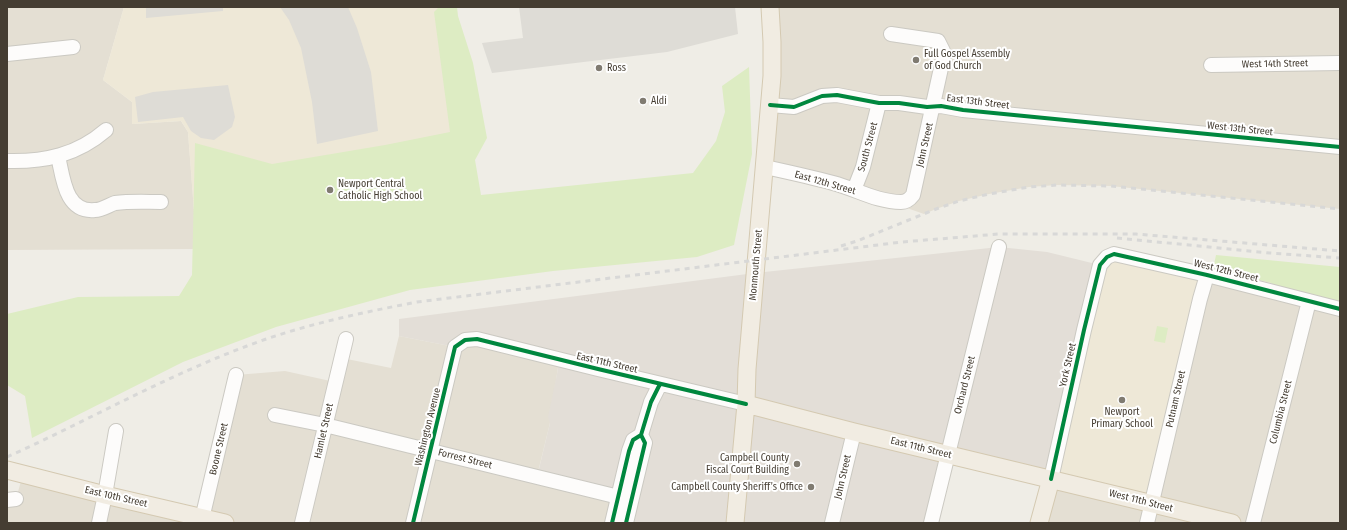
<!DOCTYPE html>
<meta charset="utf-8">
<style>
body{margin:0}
#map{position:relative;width:1347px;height:530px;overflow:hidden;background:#efede6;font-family:"Fira Sans Condensed",sans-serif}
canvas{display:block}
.frame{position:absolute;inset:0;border:8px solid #453d32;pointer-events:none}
</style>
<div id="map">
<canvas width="1347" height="530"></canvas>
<div class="frame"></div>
</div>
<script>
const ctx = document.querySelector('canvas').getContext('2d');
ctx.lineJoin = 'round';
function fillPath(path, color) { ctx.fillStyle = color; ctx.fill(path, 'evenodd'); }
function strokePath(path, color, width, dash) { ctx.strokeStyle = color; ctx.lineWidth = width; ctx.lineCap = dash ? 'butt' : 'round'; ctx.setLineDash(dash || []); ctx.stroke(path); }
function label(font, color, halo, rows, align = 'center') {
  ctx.font = font + ' "Fira Sans Condensed",sans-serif'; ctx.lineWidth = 4; ctx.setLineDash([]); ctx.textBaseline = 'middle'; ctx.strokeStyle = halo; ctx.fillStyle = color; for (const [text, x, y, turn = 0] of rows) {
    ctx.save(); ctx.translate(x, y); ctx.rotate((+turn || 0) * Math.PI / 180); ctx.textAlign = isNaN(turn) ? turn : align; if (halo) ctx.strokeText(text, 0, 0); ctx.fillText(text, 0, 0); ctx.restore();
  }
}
fillPath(new Path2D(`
 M7,7H124L103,80L132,102V124L181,121L188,132L197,249L7,250Z
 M770,7H1340V209L1110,186L1057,185L1029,187L989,194L959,201L936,209L924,214L884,200L765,167Z
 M1207,275L1340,309V523H1039L1046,493Z
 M399,336L455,347L465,340L559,360L550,423L537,476L618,496L612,523H7V500L16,499L23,474L202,517L236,375L285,371L335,382L342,358L391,368Z`), '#e4dfd3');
fillPath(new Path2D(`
 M999,247L1047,252L1100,265L1151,504L948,455L931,523H612L618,497L537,477L550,423L548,417L557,374L559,360L477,339L455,347L399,336V319L755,273Z`), '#e3ded7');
fillPath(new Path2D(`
 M124,7H440L479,263L204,346L188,132L181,121L132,124V102L103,80Z
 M1107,257L1207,275L1151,504L1051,479Z`), '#eee8d7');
fillPath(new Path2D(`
 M439,7H457L458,16L473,63L487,138L475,160L481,195L693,173L716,141L725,112L722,86L749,67L752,154L734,245L697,257L553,271L410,290L276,327L183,362L32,438L25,396L7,385V314L78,297L179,296L192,275L195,143L272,164L385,145L450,132L434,12Z
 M1216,255L1340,267V303L1278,289L1271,283L1213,269Z
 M1157,326L1168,328L1165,343L1154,341Z`), '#ddecc3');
fillPath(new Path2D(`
 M146,7H223V11L146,18Z
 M280,7H348L357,28L371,72L378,131L317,144L312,102L301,48L289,20Z
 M519,7H735L738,34L667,52L492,73L482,43L523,38Z
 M228,85L235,117L232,127L214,140L201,138L191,131L183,117L138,122L135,97L153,92Z`), '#dedcd6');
const minor = new Path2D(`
 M7,54L73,47
 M1211,65L1340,63
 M770,105L794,107L822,96L837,95L879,103H899L927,107L941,106L963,110L1340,147
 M58,156C63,177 65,213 95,210C102,210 109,205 115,203C131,201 146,202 161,202
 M7,161C45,162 77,155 106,130
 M765,167C788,172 811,177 833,183C856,189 877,202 901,202C906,202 910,199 913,195L943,59V51L938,41L891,34
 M854,190L863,167L879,103
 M275,415L325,425L631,500
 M1051,479L1084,330L1100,265L1107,257L1114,254L1207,275L1340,309
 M7,500L16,499
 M99,523L105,495L116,431
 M201,523L236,375
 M302,523L346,339
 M413,523L455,347L465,340L477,339L598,369L746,404
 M612,523L629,451L633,440L641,435L651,402L660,384
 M626,523L645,443L641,435
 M832,523L854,432
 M931,523L999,247
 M1147,523L1200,299L1207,275
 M1253,523L1309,301`);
const major = new Path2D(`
 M746,404L854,432L1232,523
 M7,470L105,495L225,523
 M735,523L746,404L747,369L772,76V42L770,7
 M1039,523L1051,479`);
strokePath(minor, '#cbc9c2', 16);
strokePath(major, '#d4c9b1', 19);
strokePath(minor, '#fdfcfb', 14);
strokePath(major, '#f1ece2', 17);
strokePath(new Path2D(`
 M1117,238L1270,253L1340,258
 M841,246L857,241L936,209L959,201L989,194L1029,187L1057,185L1110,186L1340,209
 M7,457C87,421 164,377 247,346C302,325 360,313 417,302L902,242L999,234H1136L1340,251`), '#d8d8d7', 3, [5, 5]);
strokePath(new Path2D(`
 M770,105L794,107L822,96L837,95L879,103H899L927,107L941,106L963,110L1340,147
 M1051,479L1084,330L1100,265L1107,257L1114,254L1207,275L1340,309
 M413,523L455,347L465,340L477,339L598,369L746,404
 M612,523L629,451L633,440L641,435L651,402L660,384
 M626,523L645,443L641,435`), '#00873e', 4);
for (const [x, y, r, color] of [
 [916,60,4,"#807b71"],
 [599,68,4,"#807b71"],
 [643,101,4,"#807b71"],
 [330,190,4,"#807b71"],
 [1122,400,4,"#807b71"],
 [797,464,4,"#807b71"],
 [811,487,4,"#807b71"]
]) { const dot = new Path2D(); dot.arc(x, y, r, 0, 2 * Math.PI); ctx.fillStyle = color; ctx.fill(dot); strokePath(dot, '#fff', 1.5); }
label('10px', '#453d32', '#fff', [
 ["Full Gospel Assembly",924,54],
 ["of God Church",924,66],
 ["Ross",607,68],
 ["Aldi",651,101],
 ["Newport Central",338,184],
 ["Catholic High School",338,196],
 ["Newport",1122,412,"center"],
 ["Primary School",1122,424,"center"],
 ["Campbell County",789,458,"right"],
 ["Fiscal Court Building",789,470,"right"],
 ["Campbell County Sheriff’s Office",803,487,"right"]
], 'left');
label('10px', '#453d32', '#fff', [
 ["West 14th Street",1275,64,-1],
 ["East 13th Street",978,102,7],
 ["West 13th Street",1240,129,6],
 ["John Street",925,145,-77],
 ["South Street",868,147,-75],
 ["East 12th Street",825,183,16],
 ["Monmouth Street",756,265,-85],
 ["West 12th Street",1226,271,14],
 ["East 11th Street",607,363,13],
 ["York Street",1068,365,-77],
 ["Orchard Street",965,385,-76],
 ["Putnam Street",1176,399,-77],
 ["Columbia Street",1281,412,-76],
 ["Washington Avenue",428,427,-76],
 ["Hamlet Street",324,431,-77],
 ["East 11th Street",921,448,14],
 ["Boone Street",219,449,-77],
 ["Forrest Street",465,459,14],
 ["John Street",843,477,-77],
 ["East 10th Street",116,497,13],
 ["West 11th Street",1141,501,14]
]);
</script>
